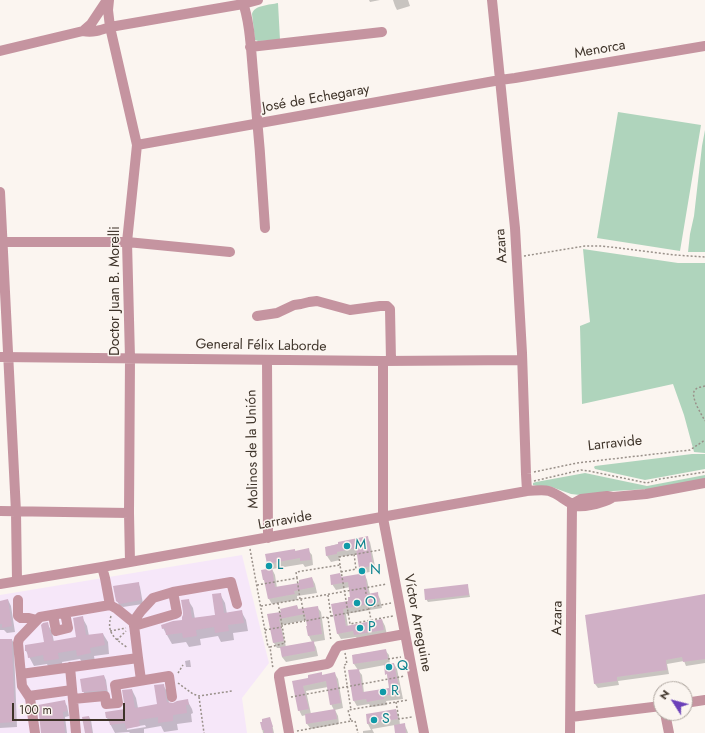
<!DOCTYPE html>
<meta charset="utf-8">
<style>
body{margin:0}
#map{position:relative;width:705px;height:733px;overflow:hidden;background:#fbf5f0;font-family:Jost,sans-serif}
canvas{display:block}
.north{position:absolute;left:653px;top:681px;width:40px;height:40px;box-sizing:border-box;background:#fbf5f0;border:1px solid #afa7a0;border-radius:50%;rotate:306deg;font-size:11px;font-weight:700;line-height:16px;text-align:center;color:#3e3329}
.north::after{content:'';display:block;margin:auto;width:14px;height:18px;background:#6b40b9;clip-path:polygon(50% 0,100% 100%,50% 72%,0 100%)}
.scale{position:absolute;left:12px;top:703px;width:113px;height:18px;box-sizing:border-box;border:2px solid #3e3329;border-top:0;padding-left:5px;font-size:12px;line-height:14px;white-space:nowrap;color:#3e3329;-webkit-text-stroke:3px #fbf5f0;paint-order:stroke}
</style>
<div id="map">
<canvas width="705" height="733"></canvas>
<div class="north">N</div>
<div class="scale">100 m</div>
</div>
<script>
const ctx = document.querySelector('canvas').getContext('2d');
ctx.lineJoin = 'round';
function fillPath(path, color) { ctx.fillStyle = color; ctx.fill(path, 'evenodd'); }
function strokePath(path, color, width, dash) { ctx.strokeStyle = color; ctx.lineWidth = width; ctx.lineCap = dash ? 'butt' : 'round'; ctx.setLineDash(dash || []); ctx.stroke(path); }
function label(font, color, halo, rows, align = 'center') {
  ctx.font = font + ' Jost,sans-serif'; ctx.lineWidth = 3; ctx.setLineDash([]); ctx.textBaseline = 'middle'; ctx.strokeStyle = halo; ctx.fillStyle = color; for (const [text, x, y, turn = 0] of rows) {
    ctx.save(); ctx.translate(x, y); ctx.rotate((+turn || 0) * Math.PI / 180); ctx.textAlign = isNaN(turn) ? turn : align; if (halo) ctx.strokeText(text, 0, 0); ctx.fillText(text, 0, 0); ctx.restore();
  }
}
fillPath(new Path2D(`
 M242,555L269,663L242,698L247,733H0V595Z`), '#f6e7f9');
fillPath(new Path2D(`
 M278,3L280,40L258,41L255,40L252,14C254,5 270,5 278,3Z
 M618,112L701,125L680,251L597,238Z
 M705,130V252H688L690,234L694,216L702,146Z
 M583,249L678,263H705V453L694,452L684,415L673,384L582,404L580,326L590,322Z
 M692,454H705V469L645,480L595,469L594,467L595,466Z
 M585,473L647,486L705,475V479L649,489L613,491L580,495L571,494L549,486H537L533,485V483L536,482Z`), '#afd4bc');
fillPath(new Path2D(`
 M369,0H380L370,2Z
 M393,0H408L410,6L397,10L395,6Z
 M367,537L370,542L376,571L364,573L367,580L370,594L377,593L380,599L382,608L346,614L348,627L382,620L385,626L387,635L358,640L356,637L341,639L338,634L333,604L349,601L352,598L350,587L336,590L332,584L340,574L342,578L364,574L360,568L358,554L339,557L340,560L331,562L327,556L326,547Z
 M295,550L296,552L308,550L312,555L313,565L305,567L303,564L272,569L275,575L277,588L300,584L312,578L315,584L317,593L297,596V600L272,604L269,599L271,569L268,564Z
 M138,583L140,587L143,604L123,607L119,605L117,600Z
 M467,585L468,587L470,597L428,602L426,599Z
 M220,594L225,603L227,614L241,611L246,620L248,631L233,633L234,640L221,642L218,636L200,639L201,645L189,647L186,642L172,644L163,628L183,621L188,600L193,608L195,619L216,615Z
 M705,595V663L686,666L684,661L667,664L669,674L618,681L619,685L598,688L595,684L586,616Z
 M8,600L11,606L15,632L7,633L4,630H0V602Z
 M297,606L299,610L317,607L321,612L325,640L313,642L316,647L318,656L286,662L282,657L281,648H277L274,643L268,615L282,612ZM307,620L309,636L312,642L286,647L281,625Z
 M82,617L87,626L89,636L103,634L108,642L109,654L94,656L95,662L83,664L80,659L62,662L63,668L50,670L47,664L34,666L26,651V646L45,643L47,623L52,632L54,642L77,638Z
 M0,640H12L15,645L14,650L17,727L0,728Z
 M385,650L389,655L390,664H394L397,669L403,699L386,701L387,705L371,707L369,704L357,706L354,701L349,671L358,670L354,664L353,655ZM385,665L390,689L364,693L362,675L358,670Z
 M190,660L191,667H186L185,661Z
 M321,673L323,676L335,674L338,679L343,708L335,710L338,716L339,724L311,729L307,724L306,715L302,716L299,710L293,682L310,678ZM328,687L331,704L334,710L311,714L306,691Z
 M104,676L106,680L108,694L85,695L83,691Z
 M163,685L168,693L169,704H174L187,700L192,709L193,713L191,714L192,722L177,724L178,730L164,732L161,726L144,729V733H130L129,732L115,733L107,718L106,713L126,710L132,690L136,698L138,708L158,705ZM145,725L146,727L127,730V728Z
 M64,701L67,706L69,716L65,717L67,733H43Z
 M396,710L399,716L400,725L404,724L407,730L408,733H396L395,725L372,729L374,733H363V731L371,730L368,724L367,715Z
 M89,717L91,720L93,733H85Z
 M269,718L272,724L274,733H263L261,723Z`), '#0003');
fillPath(new Path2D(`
 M368,536L373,566L359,568L356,548L337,552V554L326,556L325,547L338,544V542Z
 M309,548L311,560L300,561V558L267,564L265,554L295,549V551Z
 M272,568L275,587L299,583V580L312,577L314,587L294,591L295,594L268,599L264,580H263L261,570Z
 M340,573L341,577L365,573L368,594L378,592L379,602L343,609L346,626L382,619L384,630L354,635L353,631L337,634L331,604L348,601V597H350L348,582L331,585L330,575Z
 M139,582L141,600L120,604L116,601L113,586Z
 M468,584L469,595L425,600L424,589Z
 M221,593L224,613L242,610L244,623L228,625L229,631L215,633L214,627L196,630L197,636L183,638L182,633L166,635L165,628L162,629L161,625L173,621L182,620V617L183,615V612L181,600L189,599L192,618L215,615L212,594Z
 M705,594V659L683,662L682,657L666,660L667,670L617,677V681L594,684L585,615Z
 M8,599L12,626L2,628V624H0V601Z
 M297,605L298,609L318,606L322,634L308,636L306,626H307L305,614L279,619L284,641L273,643L267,614L281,612L280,609Z
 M83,616L86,635L103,633L105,645L90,648L91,653L77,656L76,650L58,653L59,659L44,661L43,655L28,658L27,651H25V645L44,642L41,625L43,623L48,622L50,632L52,636L53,641L76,637L73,618Z
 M0,639H12V644L15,722L0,723Z
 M314,641L315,651L282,657L280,647Z
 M386,649L388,659L353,664L352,655Z
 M394,663L400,693L384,696V699L367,702L366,699L353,701L348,670L359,669L363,692L389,688L387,674L385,675L384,664Z
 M322,672V675L335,672L341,703L330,705L326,681L303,686L309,709L298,711L292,681L308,678V675Z
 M104,675L107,690L82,692L80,679Z
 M164,684L166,698L167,702L173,703L177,701L188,699L189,705H186L187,713L173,715V721L158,723V717L139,720L140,726L126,729L125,723L110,725L109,718H106L105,712L125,709L122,690L132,689L135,708L157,704L154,685Z
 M65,700L67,711L63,712L65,733H41L38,705Z
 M335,709L337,719L306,724L305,714Z
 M396,709L398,719L367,724L366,714Z
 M89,716L92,733H85L82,717Z
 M270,717L273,727H272L273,733H264V730H262L260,722H262V719Z
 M405,723L406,733H395L394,725Z`), '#d0b0c6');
strokePath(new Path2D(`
 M524,256L585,246H602L675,255L705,257
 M705,386C702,387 698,387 696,389C688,394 702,415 705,421
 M534,472L577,463L690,450L705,440
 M534,481L581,470L589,471L647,483L660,479L705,472
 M250,549L268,647H270L273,669
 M340,565L339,557L380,550
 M341,572L356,569L354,554
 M297,578L296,572L340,565L350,624L393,616
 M257,585L297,578L300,599
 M365,588L371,620
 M328,595L331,616L328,618L331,641
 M301,599L305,621L326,617L328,618
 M278,603L282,625
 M261,606L387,584
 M111,616C106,633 115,639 128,648
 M331,616L369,609L371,607L391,603
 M265,630L282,627
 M110,631L126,628
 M117,640L126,631
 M270,647L285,643L282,625L305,621
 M345,653L347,664L344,665L351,710
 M388,659L401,657
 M178,673L183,665
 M178,683L193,694L199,696L232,691
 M199,697L204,733
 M291,697L405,676
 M396,702L399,719L412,717
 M351,721H355L358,733
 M297,731L351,721L348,710L408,700`), '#999089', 1.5, [2, 2]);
strokePath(new Path2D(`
 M109,0L108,10L110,27L137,145L127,242L130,358L129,513L130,562
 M242,0C250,21 251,50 253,72C258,124 262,176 265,228
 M492,0L515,228L522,353L526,474L527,491
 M83,31C93,33 101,30 110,27L243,4L258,0
 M250,47L382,32
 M0,51L83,31L91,24L107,0
 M137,145L500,80L515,78L705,46
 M0,192L16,512L17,581
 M0,242H127L230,252
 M257,316L277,313L294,305L301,304L309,302L317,301L350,310L380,306H387L390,309L391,361
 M0,357L383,361L522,360
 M267,360L268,538
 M383,361V518L424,733
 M572,504L581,499L607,496L613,497L646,494L705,483
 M0,511L129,513
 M102,567L105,578L110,605
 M0,584L102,567L527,491C534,491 542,489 549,491C559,494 567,503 577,506C583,507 590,505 596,504C602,502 608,501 613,497
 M18,600V616L21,618H29L37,620
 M53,615L56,631L68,628L65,613
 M133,622L141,611L153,598L173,592L231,582L237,604
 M134,626L175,614L177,613L173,592
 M138,658L141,680
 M70,667L76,733
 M21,674L138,658L134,625L133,622L117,609L110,605L40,617L19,639L18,643L22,686L30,698L35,733
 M29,696L72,690
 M73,699L105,696L106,704L118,703L115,685L169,676L172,697
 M685,703L705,700
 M665,713L669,733
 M571,717L661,706
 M289,733L279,677V675L282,672L327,664L329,663L336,649L339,646L405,634
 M570,733L572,504`), '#c594a0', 10);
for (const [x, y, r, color] of [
 [347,546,4,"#0f9aa8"],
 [269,566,4,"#0f9aa8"],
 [362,571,4,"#0f9aa8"],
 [357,603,4,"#0f9aa8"],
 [360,628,4,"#0f9aa8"],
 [389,667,4,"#0f9aa8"],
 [383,692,4,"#0f9aa8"],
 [374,720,4,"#0f9aa8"]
]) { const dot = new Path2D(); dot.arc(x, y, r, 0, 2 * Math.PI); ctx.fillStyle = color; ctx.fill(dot); strokePath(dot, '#fbf5f0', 1.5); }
label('14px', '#3e3329', '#fbf5f0', [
 ["Menorca",600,50,-10],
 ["José de Echegaray",316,99,-10],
 ["Azara",502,246,-94],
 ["Doctor Juan B. Morelli",116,291,-90],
 ["General Félix Laborde",261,346,1],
 ["Larravide",615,444,-6],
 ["Molinos de la Unión",253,449,-91],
 ["Larravide",285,521,-10],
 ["Azara",558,618,-89],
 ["Víctor Arreguine",417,623,79]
]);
label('14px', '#0d838f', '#fbf5f0', [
 ["M",355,546],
 ["L",277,566],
 ["N",370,571],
 ["O",365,603],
 ["P",368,628],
 ["Q",397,667],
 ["R",391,692],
 ["S",382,720]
], 'left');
</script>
